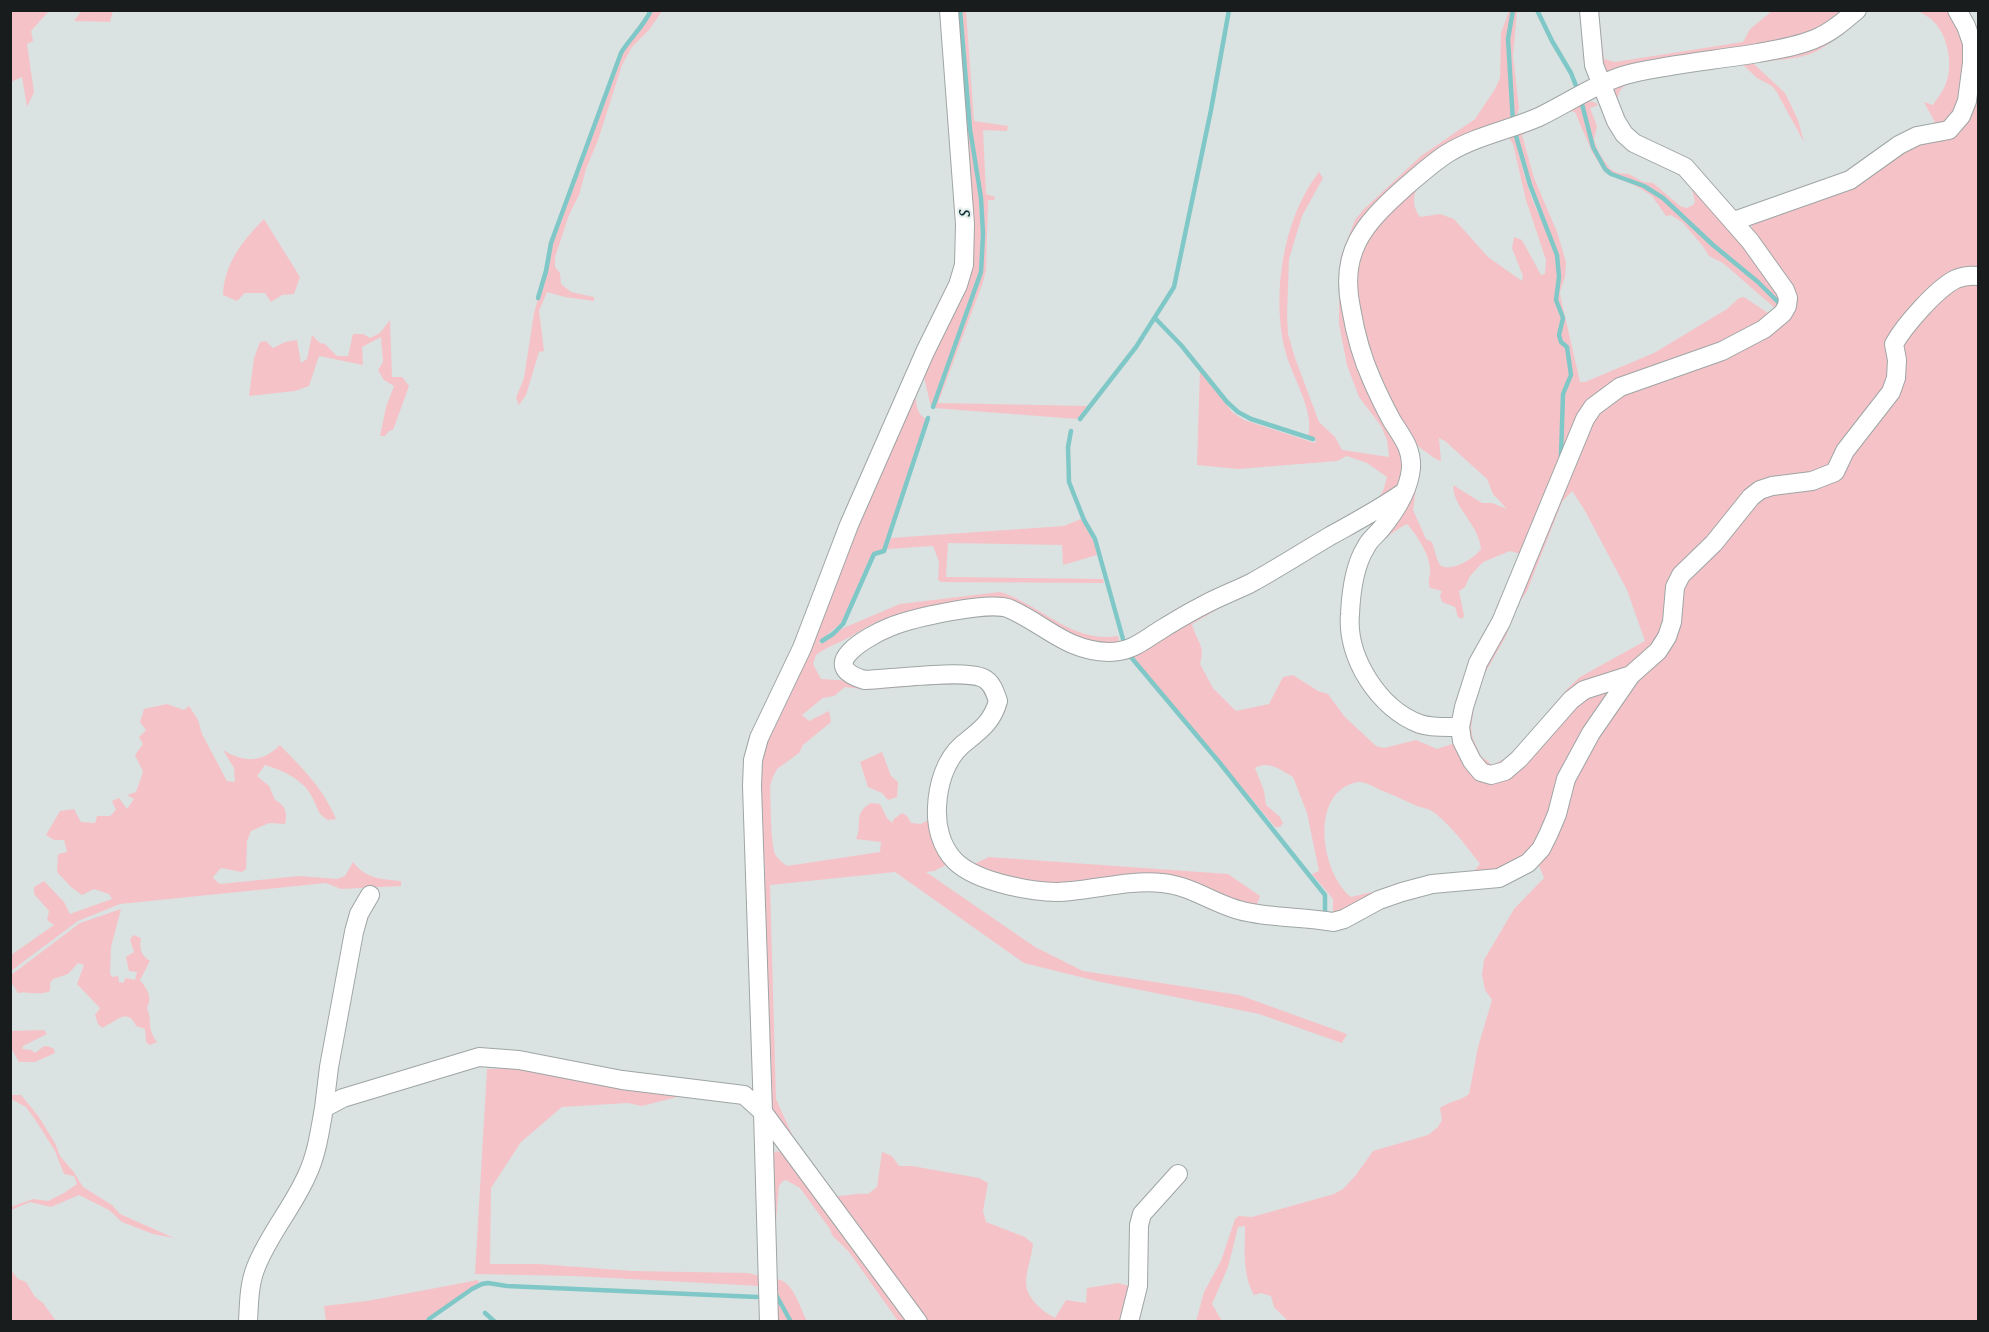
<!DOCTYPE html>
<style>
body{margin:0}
#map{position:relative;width:1989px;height:1332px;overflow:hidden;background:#dbe2e2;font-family:"Alegreya Sans",sans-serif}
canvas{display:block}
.frame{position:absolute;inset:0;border:12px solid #191c1c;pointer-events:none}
</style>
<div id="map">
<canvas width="1989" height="1332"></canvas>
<div class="frame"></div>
</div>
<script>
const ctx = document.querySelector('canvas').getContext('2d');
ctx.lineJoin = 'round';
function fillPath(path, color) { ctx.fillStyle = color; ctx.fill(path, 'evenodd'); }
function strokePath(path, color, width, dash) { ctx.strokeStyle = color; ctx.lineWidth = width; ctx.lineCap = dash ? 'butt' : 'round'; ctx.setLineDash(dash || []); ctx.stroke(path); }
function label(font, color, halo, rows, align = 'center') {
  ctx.font = font + ' "Alegreya Sans",sans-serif'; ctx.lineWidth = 4.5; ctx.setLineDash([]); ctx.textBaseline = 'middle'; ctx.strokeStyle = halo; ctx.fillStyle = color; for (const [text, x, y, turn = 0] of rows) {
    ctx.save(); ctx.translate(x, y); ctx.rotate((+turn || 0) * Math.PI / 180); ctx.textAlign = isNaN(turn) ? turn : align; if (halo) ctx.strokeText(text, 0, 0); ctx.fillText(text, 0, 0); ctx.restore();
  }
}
fillPath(new Path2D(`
 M11,10L49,11L31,31L33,41L27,44L34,92L27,107L22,77L11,82Z
 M82,10H113V11L110,22L74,21Z
 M651,11H662L649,30L632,47L622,65L598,140L586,169L579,195L569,215L555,257V267L560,273L561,284L571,292L594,297V301L565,297L547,292L539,311L544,351L539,352L526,395L519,405L516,398L524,378L534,313L546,271L551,243L622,53C630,38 644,26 651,11Z
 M952,11H959L969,129L979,199L981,234L979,272L931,407L922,369L961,282Z
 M961,11H966L974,121L1008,126L1007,131L983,130L986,194L995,197L994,200H988L986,270L983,282L938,403L1087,406L1077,419L934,408L982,273L984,234L982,198L971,128Z
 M1509,11H1512L1507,38L1512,123L1503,127L1372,212L1344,295L1402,444L1405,482L1373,505L1383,491L1387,477L1367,463L1347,456L1337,461L1238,469L1197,465L1200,370L1232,412L1244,420L1315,443L1316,439L1308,436C1315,414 1294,379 1287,357C1270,301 1282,219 1319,172L1323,178L1302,216L1289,259L1287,315L1288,334L1295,358L1319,422L1335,437L1342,450L1389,457L1387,440L1381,426L1359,397L1347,365L1339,324V269L1341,256L1355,220L1363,210L1421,156L1475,119L1495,89L1500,78L1501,33Z
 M1514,11H1517L1513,56L1519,108L1515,122L1509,39Z
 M1593,11H1598L1604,59L1615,62L1743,42L1750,29L1772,11H1852L1816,36L1605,76Z
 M1862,11H1868C1852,25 1835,42 1815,52C1797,60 1773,60 1753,63L1785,93L1798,120L1804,142L1776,91L1772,86L1757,78L1741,63L1638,80C1618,87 1619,90 1616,110L1613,88L1616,83L1784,52Z
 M1919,11H1951L1966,44L1957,114L1938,128L1924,102L1933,105C1938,97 1945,89 1947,80C1953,62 1947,35 1934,22C1930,17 1924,15 1919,11Z
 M1978,46V272L1897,330L1893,378L1833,470L1771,483L1679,573L1669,622L1644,659L1628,665L1608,677L1491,771L1466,739L1468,707L1588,421L1608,400L1786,316L1751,232L1752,222L1901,148L1951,133ZM1572,491L1584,509L1627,590L1645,641L1580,677L1568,688L1523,741L1506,758L1492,765L1481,756L1473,739L1471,728L1475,701L1485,673L1506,636L1516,608L1527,591L1562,502Z
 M1582,101L1594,102L1598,105L1590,108L1597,126L1594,140L1599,153L1610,169L1618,173L1629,174L1643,182L1653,183L1680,206L1687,208L1693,205L1695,202L1692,189L1693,184C1713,209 1784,277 1783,305L1780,311L1776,309L1723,263L1709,256L1702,245L1682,222L1671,215L1666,216L1652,196L1636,186L1605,173L1592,152L1575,112L1570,111L1522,135L1534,178L1557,232L1566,262L1565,277L1560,292L1561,299L1580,382H1585L1654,353L1727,309L1739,298L1744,297L1774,317C1757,329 1738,340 1718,348C1670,365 1613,374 1581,417L1497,620L1485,639L1521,554L1510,551L1483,562L1470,576L1465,587L1459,591L1464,616L1462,619L1458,617L1455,607L1442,602L1440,596L1442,591L1430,588C1427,580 1431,576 1430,568C1429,554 1417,535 1407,524C1388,533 1373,550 1360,567L1369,548L1393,524L1416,488L1413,510L1426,539L1432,542C1434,547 1437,562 1440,565C1451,573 1475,558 1481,549C1479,524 1454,510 1453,485L1482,503H1492L1507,509L1493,494L1487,479L1445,441L1439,438L1441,461C1434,459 1431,455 1426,452C1386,425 1357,341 1353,295C1351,278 1353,260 1359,245C1369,221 1426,171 1449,156C1461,148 1477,144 1491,139L1489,143C1462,155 1394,179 1420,217L1440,214L1454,219L1488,257L1522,281L1523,276L1512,248L1514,237L1522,240L1541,275L1545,274L1546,260L1526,200L1513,144L1507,135L1515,132C1519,161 1529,195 1542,221C1547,232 1555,242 1557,255C1561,280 1550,293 1563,318L1557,300L1559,277L1558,255L1530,185L1517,133L1529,125L1581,102C1585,122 1591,161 1610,173C1624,182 1642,184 1656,193C1673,205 1684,223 1701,233C1671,204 1653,186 1611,173C1591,156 1587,126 1582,101Z
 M264,219L300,277L294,294L282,295L271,302L265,293H245L237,301L223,295C224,264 243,240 264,219Z
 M1978,278V1321H1288L1274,1307L1271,1296L1261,1293L1254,1295C1242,1273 1245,1250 1245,1226L1238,1227L1228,1267L1212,1304L1222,1321L1196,1322L1204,1292L1221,1261L1235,1219L1239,1216L1252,1217L1334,1194L1343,1189L1356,1175L1373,1151L1428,1135L1438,1127L1442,1120L1440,1108C1450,1101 1460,1101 1469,1094L1478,1047L1492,1000L1485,990L1482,975L1484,960L1514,909L1544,878L1536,858L1569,780L1648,664L1677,588L1753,499L1812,484L1886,405L1896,344L1947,289Z
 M390,320L392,377H402L409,386L393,430L389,431L385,436H380L386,407L394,386L384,380L378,370L383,362L381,337L362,347L363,365L319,356L309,386L295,391L249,396L254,358L260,342L266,341L273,348L285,342L297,340L301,363L307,359L312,335L320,343L325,344L337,356H348L353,334H363L370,338L380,333Z
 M914,390H916C916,401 915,413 926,419L886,543L883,550L873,552L841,623L820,641L819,644L828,640L841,629L900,604L1000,592C1040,604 1072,644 1118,636L1120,645C1076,653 1044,617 1006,603C982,594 910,610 884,619C869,624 858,633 844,640C834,645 825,648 816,655L813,664L821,679L865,682L959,677L982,680L992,692L995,701C988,726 974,729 957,746C937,767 928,805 936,833C940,844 946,853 952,862L934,871L926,872L1035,947L1083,971L1239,995L1347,1034L1342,1043L1259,1014L1101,982L1024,963L895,872L770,885L776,1099L795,1141L836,1196C850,1196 854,1193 868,1194L877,1187L882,1152L892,1156L899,1166H912L979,1178L988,1183L983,1211L986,1222L1025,1237L1033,1244C1032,1255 1026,1272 1026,1282C1026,1298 1042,1311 1055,1318L1066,1300L1086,1303L1087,1288L1118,1283L1133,1287L1124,1321H924L807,1166L770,1113L767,1086L763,885L765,870L758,783L759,758L813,640L839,563ZM972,681L986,687L992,702C987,720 973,730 959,742C936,761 932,791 930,819L921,824L911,823L907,816L902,813L894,819L892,823L887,818L880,804L871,803C852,814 863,824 856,839L881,842L880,852L787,866C783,863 779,860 776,856C770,846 771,801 770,787L772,779L777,769L799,753L803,745L831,722L829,711L809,721L802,715L823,698L834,696L845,687L868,690Z
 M1380,514L1378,522L1368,524L1333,543L1192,624C1196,641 1206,645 1200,664L1213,688L1236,711L1269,704L1283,677L1293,675L1318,691L1328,694L1344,716L1376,746L1384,748L1416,740L1437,749L1458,742L1492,780L1574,703L1616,686L1546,832L1514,868L1468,878L1480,864C1468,848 1447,820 1430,810C1427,808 1421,808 1417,806C1406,801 1395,796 1383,791C1376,788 1365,781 1358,782C1308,791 1321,874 1351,897L1393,887L1333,918V899L1312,874L1319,871L1307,813L1293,777C1281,770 1268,760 1255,768L1264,791L1266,805L1280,817L1283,823L1280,827H1275L1133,657L1132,651Z
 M1081,519L1094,542L1097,555L1063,565L1062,545L948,543L946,577L1103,579L1104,583L941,582L938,580L939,562L933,546L887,549L891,538L1064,526Z
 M167,704L184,710L189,706L198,720L202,734L227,781L235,782L234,768L223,750C244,763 262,763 280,745C301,767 324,789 336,819L328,820C319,815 318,810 314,801C306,781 285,771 265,765L257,776L269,786L275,800C285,805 288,812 285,824L269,823L251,831L247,841L246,869L242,872L221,868L213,877L215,880L220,884L299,876L337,879L345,876L353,862C366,879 381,879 401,881V886L341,889L326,883L120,904L78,921L11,971V955L54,925L47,920L49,911L34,894V887L44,881L64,902L70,914L112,899L109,894L94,889L82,895L71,887L57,872L58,854L67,852L64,840H54L46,835L60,811L74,809L81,822L95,823L97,816H110L116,810L112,801L119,798L127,809L134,799L127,795L136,792L143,772L135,755L143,744L139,737L146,730L140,722L144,709Z
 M882,752L891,776L898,782L897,797L888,800L882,793L868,787L860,762Z
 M989,857L1228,874L1260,896L1255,910L1199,889L1048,888L968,867Z
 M121,909L111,947L110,974L112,977L118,976L119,982L123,983L126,978L135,980L137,972L129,971L126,957L134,952L130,940L133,935L141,938C139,949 141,955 150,961L140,980C147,989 153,997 147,1008C153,1022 146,1027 157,1042L150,1045L146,1042L145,1029L136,1026C128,1006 114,1023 102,1028L98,1024L95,1015L100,1008L77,984L84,965L78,963L68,974L53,979L50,983V991C41,996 29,991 18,993L11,982V975L80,923Z
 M44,1030L47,1034L23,1046L22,1049L32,1050L34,1053C44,1049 41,1042 54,1049L55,1053L35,1062H19L11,1048V1031Z
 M525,1068L685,1095L642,1106L628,1103L562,1107L521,1142L491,1188L490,1264H538L632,1271L748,1273L760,1276V1286L574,1276L475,1274L487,1069Z
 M11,1095H21L39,1117L55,1143L60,1156L73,1171L83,1187L112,1205L120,1214L174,1238L153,1234L122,1222L109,1210L79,1195L51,1207L30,1202L11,1210V1207L33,1199L48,1201L64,1193L77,1184L74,1176L64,1174L55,1151L34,1118L26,1107L11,1099Z
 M777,1151L782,1153L789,1159L910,1321H898L849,1252L832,1235L830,1229L800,1188L786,1180L783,1181L779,1186L776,1221V1279C793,1280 800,1308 807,1321H792L776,1293L774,1294L790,1321H775L771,1315L768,1168L770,1155Z
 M10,1269L18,1279L26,1282L35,1297L43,1303L56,1321H11Z
 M478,1280L479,1284L428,1318L427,1321H326L324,1306L367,1301Z`), '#f5c3c7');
strokePath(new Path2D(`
 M1537,10L1552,41L1571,73L1578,91
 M1582,104L1593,147L1605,169L1611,174L1644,186L1663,198L1713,245L1758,282L1778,302
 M1513,122L1508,39L1513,10
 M1516,136L1530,185L1557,255L1559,277L1556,300L1563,318L1559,335L1561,342L1567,347L1571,375L1563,394L1561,456
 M538,298L546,271L551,243L621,53C630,38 644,26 651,10
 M1155,318L1181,345L1227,402L1238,412L1251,419L1313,439
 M933,407L981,272L983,234L981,198L970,129L960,10
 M1080,419L1136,347L1174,287L1211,110L1229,10
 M1071,431L1068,447L1069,482L1084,520L1095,539L1123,639
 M822,641L833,634L843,624L874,554L884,551L928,418
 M1130,656L1219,762L1325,895V911
 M775,1293L791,1322
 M485,1313L495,1322
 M428,1322L429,1319L472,1289L482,1284L488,1283L507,1286L757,1297`), '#7fc8c7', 4.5);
const minor = new Path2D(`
 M1589,10L1594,65L1616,121L1624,134L1634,143L1685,167L1750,241L1785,290L1788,298L1787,306L1783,313L1764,329L1722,351L1620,387L1593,407L1585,419L1501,622L1478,663L1464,707L1460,727L1462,741L1472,761L1481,772L1491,775L1505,771L1519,759L1571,700L1584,690L1631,675
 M1734,221L1850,180L1899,145L1917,136L1949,130L1961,116L1967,101L1972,63V43L1966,26L1957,10
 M1404,492C1380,509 1355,522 1330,536C1303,552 1278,568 1251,583C1235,591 1218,597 1202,606C1188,613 1175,621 1162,629C1144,640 1132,652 1109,652C1066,651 1046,625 1010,609C991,600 912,618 890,627C868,636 814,666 865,680C890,679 964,669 983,678C992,682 995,692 998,701C992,723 979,731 962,745C945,760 938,785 937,807C936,826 941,847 955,861C977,883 1041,895 1071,891C1102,888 1131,880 1162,883C1194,886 1218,907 1247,912C1275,918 1305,917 1333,922L1344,919L1379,900L1402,892L1432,884L1499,878L1528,863L1541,849L1549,833L1557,814L1566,779L1591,733L1631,675L1658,651L1667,637L1672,622L1675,587L1681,575L1714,543L1751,497L1760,490L1772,486L1812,481L1835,472L1845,451L1891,392L1896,378L1897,360L1894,344C1904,326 1937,288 1956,279C1963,276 1970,275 1978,276
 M1460,727C1447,727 1432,728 1420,724C1379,709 1346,657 1350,614C1351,592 1354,566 1366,547C1369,540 1376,535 1381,529C1395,512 1409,491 1411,468C1412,448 1402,437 1392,421C1385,408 1378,394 1372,380C1362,358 1355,332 1351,308C1339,252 1364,224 1403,189C1417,177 1432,163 1448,153C1476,136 1509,130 1539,117C1570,102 1599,81 1633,73C1673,64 1716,60 1758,53C1778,49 1801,46 1819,37C1833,31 1845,20 1857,10
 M324,1108L329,1067L354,932L359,914L370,895
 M248,1322C249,1303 249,1284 256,1267C269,1234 293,1207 307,1175C317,1154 320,1130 324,1108L343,1098L479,1057L519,1060L622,1080L744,1095L763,1112L769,1322
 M918,1322L763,1112L752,786L753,760L759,738L802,648L849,525L925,352L958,285L964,265L965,224L949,10
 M1129,1322L1138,1286L1139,1225L1142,1214L1178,1174`);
strokePath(minor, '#9fa5a5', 20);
strokePath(minor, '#fff', 18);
label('italic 24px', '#0e3233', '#e8efef', [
 ["s",963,213,-90]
]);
</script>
